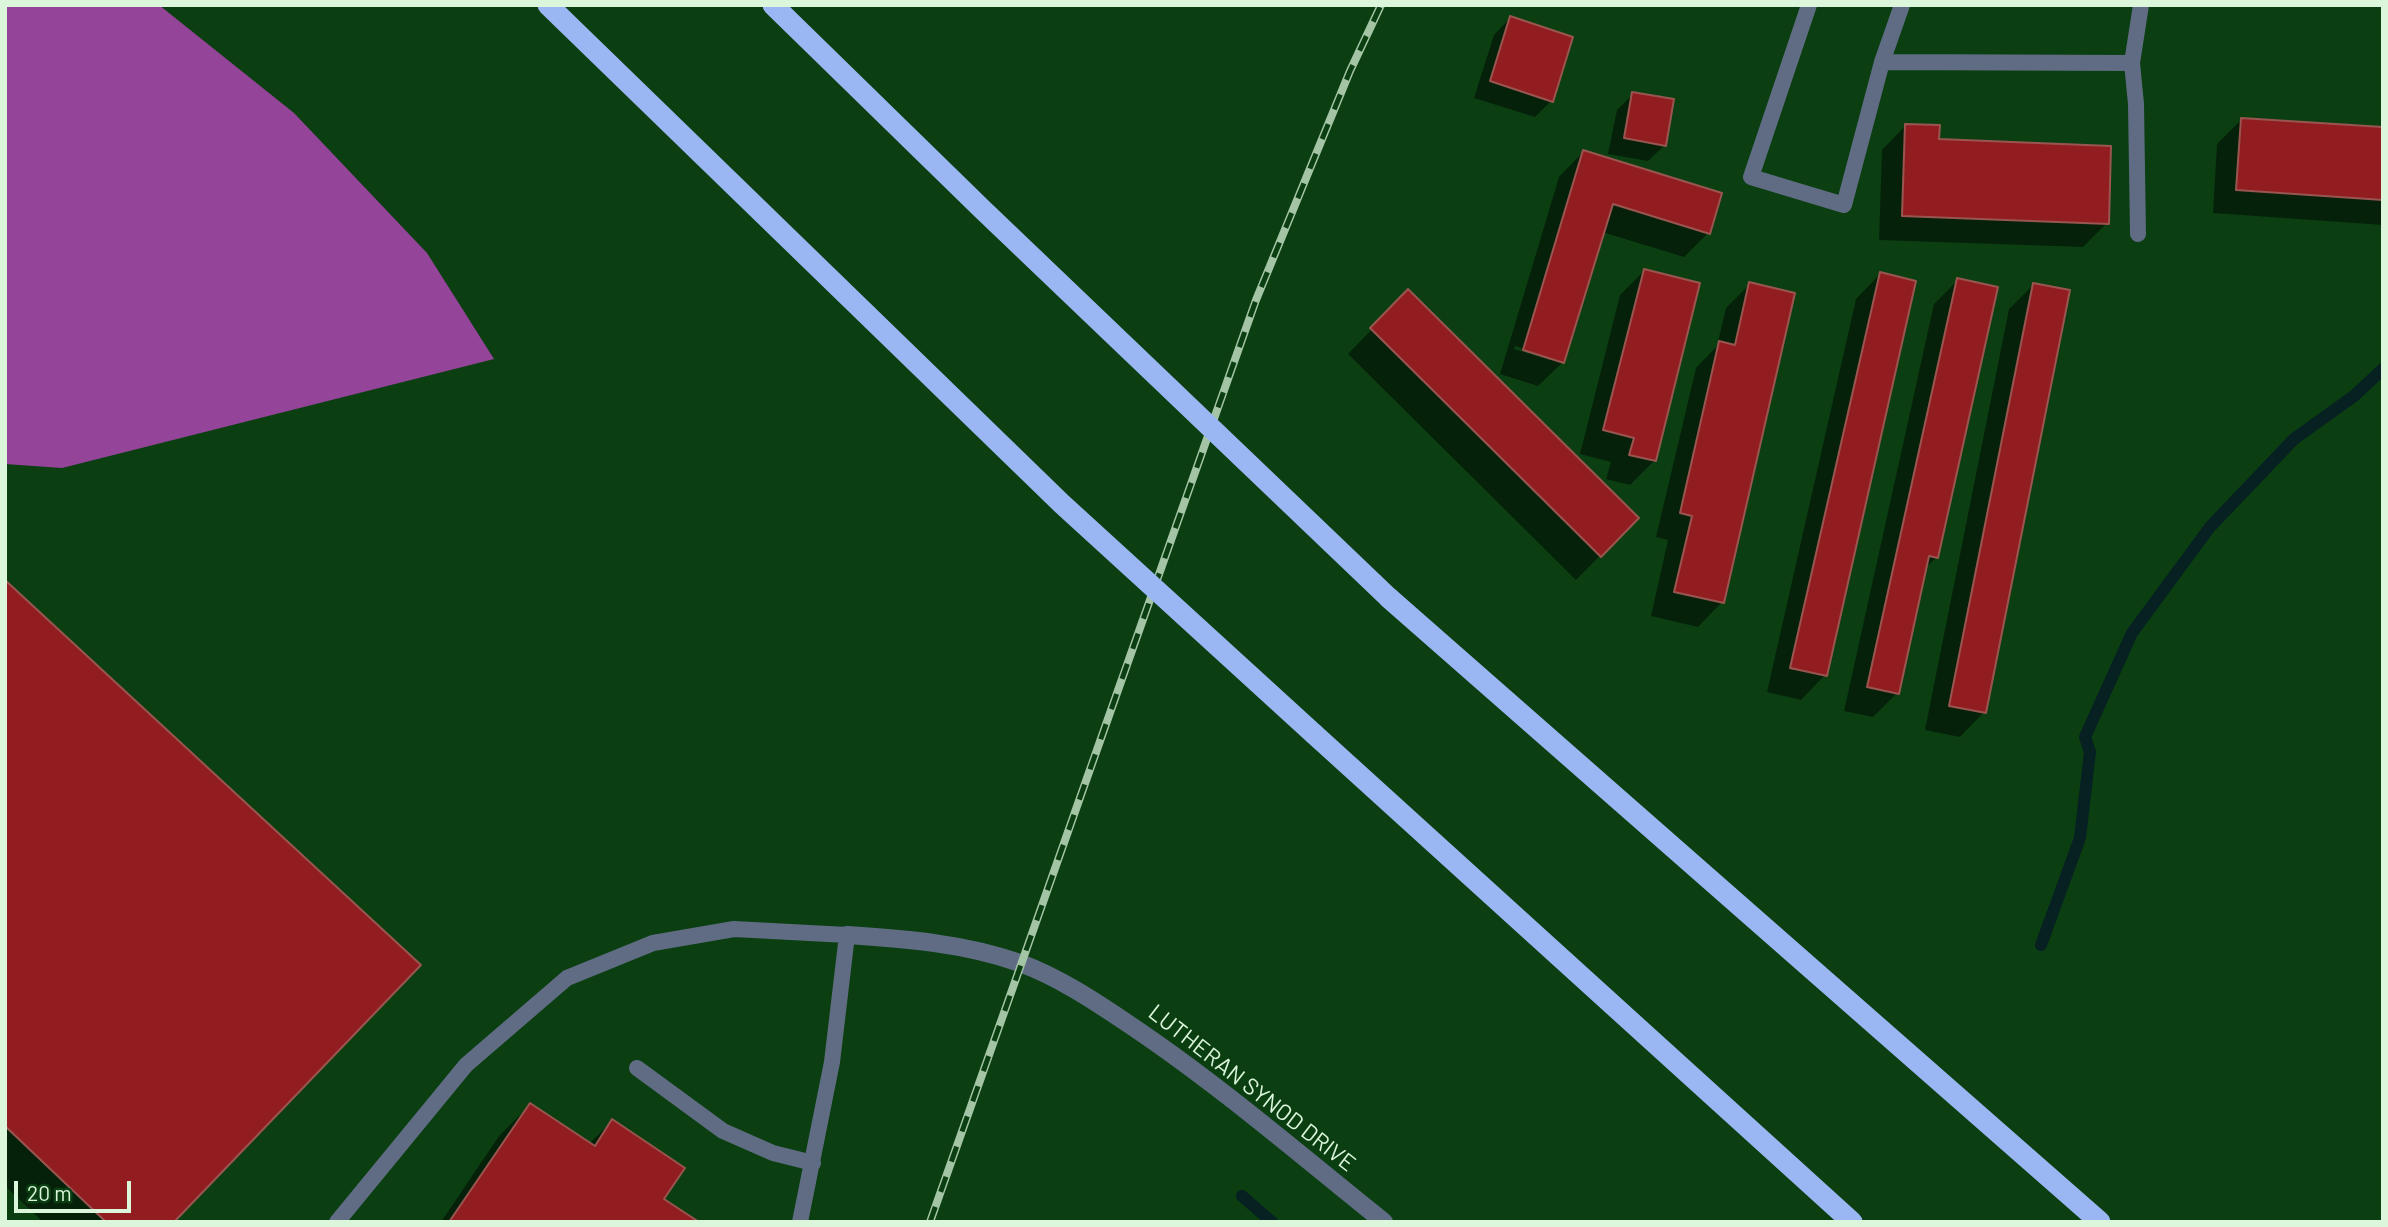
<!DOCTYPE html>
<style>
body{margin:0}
#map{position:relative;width:2388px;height:1227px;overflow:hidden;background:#0b3f12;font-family:Barlow,sans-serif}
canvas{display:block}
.frame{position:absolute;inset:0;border:7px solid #dbf6db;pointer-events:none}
.scale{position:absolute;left:14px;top:1181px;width:117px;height:32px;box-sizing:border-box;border:4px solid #dbf6db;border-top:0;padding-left:9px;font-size:21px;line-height:24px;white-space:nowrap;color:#dbf6db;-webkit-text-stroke:5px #0b3f12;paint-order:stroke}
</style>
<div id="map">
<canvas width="2388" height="1227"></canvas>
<div class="frame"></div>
<div class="scale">20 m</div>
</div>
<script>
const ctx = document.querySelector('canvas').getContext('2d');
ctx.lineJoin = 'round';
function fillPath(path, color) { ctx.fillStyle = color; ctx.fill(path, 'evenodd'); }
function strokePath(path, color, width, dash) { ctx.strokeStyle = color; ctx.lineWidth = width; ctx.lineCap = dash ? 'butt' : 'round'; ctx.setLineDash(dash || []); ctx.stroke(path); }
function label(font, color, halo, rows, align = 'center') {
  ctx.font = font + ' Barlow,sans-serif'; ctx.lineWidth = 5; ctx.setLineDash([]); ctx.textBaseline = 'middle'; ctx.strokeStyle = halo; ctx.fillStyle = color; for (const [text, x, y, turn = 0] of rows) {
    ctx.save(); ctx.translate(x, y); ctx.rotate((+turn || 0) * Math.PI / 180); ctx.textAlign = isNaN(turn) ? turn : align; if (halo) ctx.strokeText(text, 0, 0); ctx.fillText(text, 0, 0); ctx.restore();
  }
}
fillPath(new Path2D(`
 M5,5H159L294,113L427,253L494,359L62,468L5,464Z`), '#94459a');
fillPath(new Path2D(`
 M1510,18L1551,101L1535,117L1474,98L1494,35Z
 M1633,94L1665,145L1648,161L1608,154L1617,110Z
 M2241,120L2383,129V225L2213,213L2217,144Z
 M1906,125L1937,141L2107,223L2083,247L1879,240L1882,150Z
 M1583,152L1708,233L1684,257L1602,232L1563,362L1538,386L1500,374L1559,177ZM1515,346L1550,357V360L1514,349Z
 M1644,271L1654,461L1630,485L1606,479L1611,462L1580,454L1620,295Z
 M1880,274L1825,675L1801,700L1767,692L1856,299Z
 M1958,280L1937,557L1924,569L1897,693L1873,717L1844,711L1934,304Z
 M1750,284L1722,602L1698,627L1651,616L1668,540L1656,537L1696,368L1717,346L1726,308Z
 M2034,284L1984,712L1960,737L1925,730L2009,309Z
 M1408,292L1637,518L1576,580L1348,354Z
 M5,583L171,1222H43L5,1186Z
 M530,1105L589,1144L612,1121L661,1199L695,1222H441L499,1136Z`), '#0007');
strokePath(new Path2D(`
 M2041,945L2080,838L2090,752L2085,737L2132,633L2210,527L2294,439L2354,396L2383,369
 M1242,1196L1272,1222`), '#072022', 12);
const building = new Path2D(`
 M1510,16L1573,37L1553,102L1490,81Z
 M1632,92L1674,99L1666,146L1624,138Z
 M2241,118L2383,127V200L2236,190Z
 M1905,124L1940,125L1939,139L2111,146L2109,224L1902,216Z
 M1583,150L1722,193L1710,234L1613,204L1564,363L1523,350Z
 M1644,269L1700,283L1656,461L1629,455L1634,438L1603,430Z
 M1880,272L1916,281L1827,676L1790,668Z
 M1957,278L1998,287L1938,558L1929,556L1899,694L1867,687Z
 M1749,282L1795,293L1724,603L1674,592L1692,516L1680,513L1719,341L1735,345Z
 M2033,283L2070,290L1986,713L1949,706Z
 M1408,289L1639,518L1601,557L1370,328Z
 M5,580L421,965L174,1222H106L5,1126Z
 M530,1103L595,1146L612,1119L685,1168L664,1199L699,1222H449Z`);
fillPath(building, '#921d21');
strokePath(building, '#995550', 2);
strokePath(new Path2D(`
 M1809,5L1751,177L1844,205L1882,62L2132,63L2141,5
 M1882,62L1902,5
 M2132,63L2136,104L2138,234
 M637,1068L723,1131L773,1153L813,1163
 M337,1222L466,1065L567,978L653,943L734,929L847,935L832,1062L800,1222`), '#606c84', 16);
strokePath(new Path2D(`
 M847,935C905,939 964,943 1020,963C1058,977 1093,1000 1127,1023C1217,1083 1299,1154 1384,1222`), '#606c84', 18);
strokePath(new Path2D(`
 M1389,598L2100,1222
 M1314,734L1852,1222`), '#9bb7f3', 21);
const rail = new Path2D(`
 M930,1222L1256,300L1350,71L1381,5`);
strokePath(rail, '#a4c5a5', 8);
strokePath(rail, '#0b3f12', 5, [16]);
strokePath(new Path2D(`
 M548,5L1062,504L1314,734
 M773,5L982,209L1389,598`), '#9bb7f3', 21);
label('23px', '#dbf6db', '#0b3f12', [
 ["LUTHERAN SYNOD DRIVE",1252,1088,38]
]);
</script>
